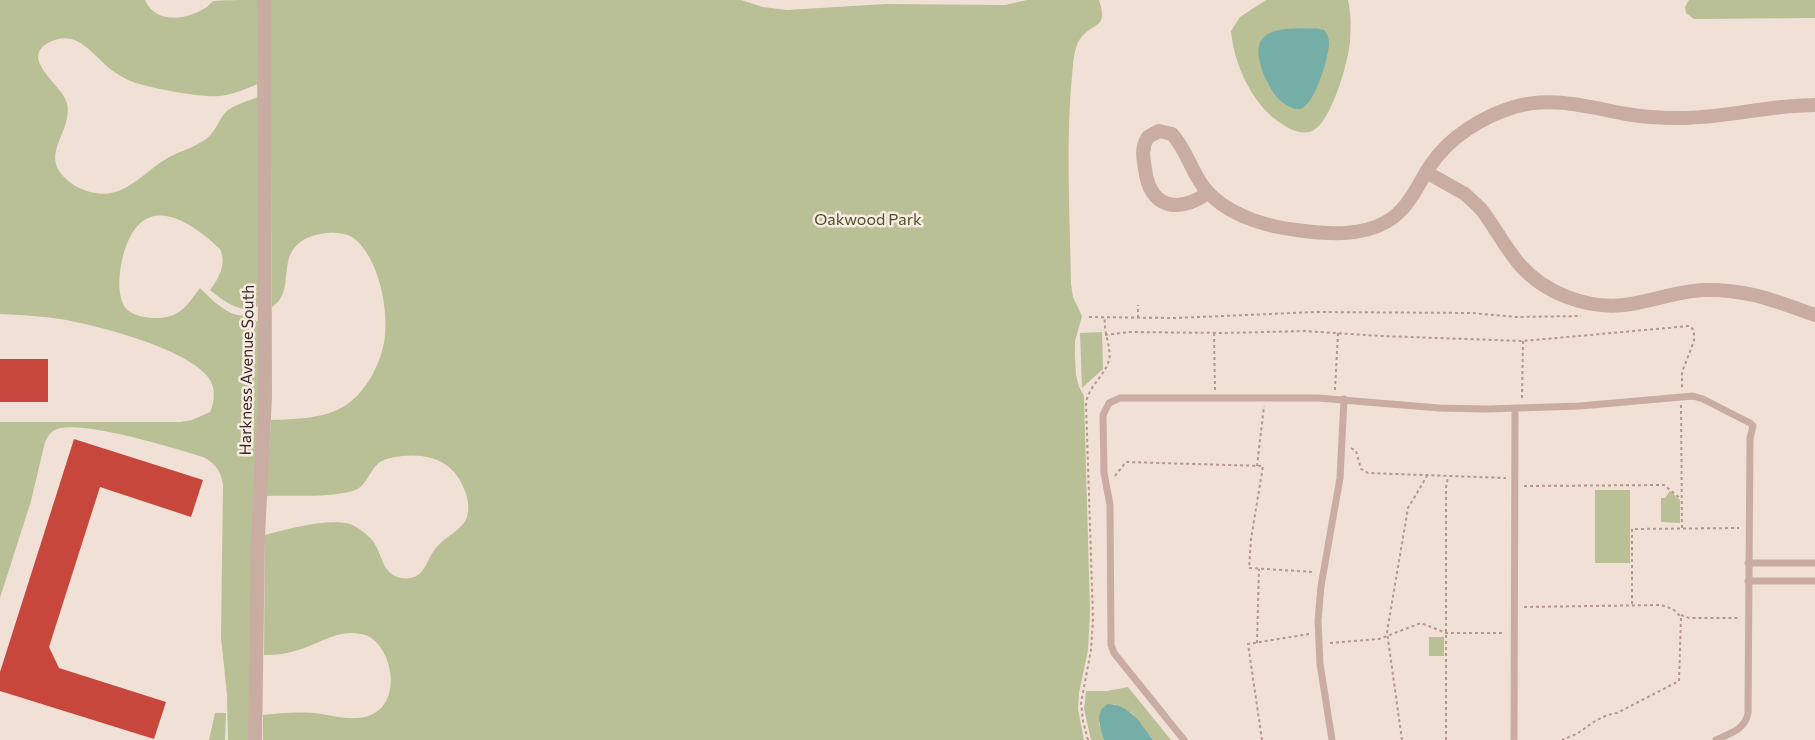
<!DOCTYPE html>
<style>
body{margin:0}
canvas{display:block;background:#f1e0d6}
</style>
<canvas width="1815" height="740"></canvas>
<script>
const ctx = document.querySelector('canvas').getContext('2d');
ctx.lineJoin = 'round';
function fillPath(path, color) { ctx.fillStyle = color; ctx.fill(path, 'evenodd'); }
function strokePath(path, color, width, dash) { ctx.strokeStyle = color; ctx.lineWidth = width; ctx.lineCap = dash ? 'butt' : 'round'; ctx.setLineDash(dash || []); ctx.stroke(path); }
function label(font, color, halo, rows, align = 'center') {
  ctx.font = font + ' Commissioner,sans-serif'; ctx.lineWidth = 5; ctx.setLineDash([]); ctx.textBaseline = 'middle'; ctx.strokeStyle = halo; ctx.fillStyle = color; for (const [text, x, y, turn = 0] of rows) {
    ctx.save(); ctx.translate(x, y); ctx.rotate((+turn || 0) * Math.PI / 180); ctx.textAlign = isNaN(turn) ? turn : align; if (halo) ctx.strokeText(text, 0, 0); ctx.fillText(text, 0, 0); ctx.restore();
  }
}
fillPath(new Path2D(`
 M0,0H145C156,25 187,20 207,7C209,5 211,2 214,1C222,0 247,0 257,0L258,84C245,89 232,95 219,96C202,98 150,88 133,82C125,79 117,74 110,69C93,55 78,30 52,41C15,57 64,86 67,103C73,132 41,152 63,176C71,184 79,189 90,192C123,201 141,174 166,159C179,151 194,148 206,139C217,131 219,117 228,110C237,104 248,101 258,97L259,305L252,310C234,309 224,301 210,290C219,278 227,264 220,249C181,212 138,193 122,260C119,274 117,293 124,306C130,315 142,317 152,318C179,319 185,308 200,288C209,297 219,307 231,313C241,317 251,315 259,323V410L252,521L249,740H228L227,695L221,637L223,484C220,470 216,464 203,457C175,448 82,420 57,429C51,431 48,436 45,442L31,501L0,598V422H180L192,420L210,412C215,401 216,387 208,377C186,348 96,325 60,319C40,316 20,315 0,314Z
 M270,0H741L763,7L787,10L886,4L1005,5L1027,0H1099C1109,30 1093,21 1080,39C1075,46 1074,57 1073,65C1065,138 1070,211 1071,284L1073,297L1082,316L1075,341V356L1076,375L1079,387L1084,396L1090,611L1088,650L1079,693L1078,709L1084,740H263V715C280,713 297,712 314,713C327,714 341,719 355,718C387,718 396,689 388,663C384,650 375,636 361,634C337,629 318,645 295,651C285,654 274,655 264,655L265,535C288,529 327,518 350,524C358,527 367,534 372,540C383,553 381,574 401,578C407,579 414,578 418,575C426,569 428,559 433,552C441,539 454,535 463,524C470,517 469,503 466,494C456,463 433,453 402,456C396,457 386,458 380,462C369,470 367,487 353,491C325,498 294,495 266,496L271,420C295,419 322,419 343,407C365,394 379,367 384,343C390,313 379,255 352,237C341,231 323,232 312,236C271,251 299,290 272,307Z
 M1266,0H1348C1351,13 1351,27 1350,41C1349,60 1331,124 1312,131C1302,135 1291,130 1282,124C1253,106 1234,65 1231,31L1240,17ZM1316,28L1323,30L1282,102C1272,91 1268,79 1262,66C1248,26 1289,29 1316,28Z
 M1689,0H1815V18L1694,19L1686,13L1685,7Z
 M1102,332L1103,369L1082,388L1080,333Z
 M1595,490H1630V563H1595Z
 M1670,491L1680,500V523L1661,522V498H1665Z
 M1429,637H1444V656H1429Z
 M1128,687L1171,740H1153L1132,713L1114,704L1104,706L1099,724L1104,740H1091L1084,709L1086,691H1107Z
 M215,713H226L225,740H209Z`), '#b9c096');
fillPath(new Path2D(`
 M1316,28L1324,30C1327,34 1329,37 1329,43C1329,57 1316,99 1304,107C1301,110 1299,109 1295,109C1287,106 1281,102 1276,96C1266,83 1249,48 1265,36C1278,26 1301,29 1316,28Z
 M1108,704C1130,704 1141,724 1153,740H1104C1100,727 1094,711 1108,704Z`), '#75aea7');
fillPath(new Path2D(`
 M0,359H48V402H0Z
 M74,439L203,480L191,517L100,487L49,647L59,668L166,702L154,739L0,691V672Z`), '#c8473d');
strokePath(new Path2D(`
 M1089,317L1175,318L1316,312L1472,313L1516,317L1581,316
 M1138,318V305
 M1214,333L1215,390
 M1105,335L1129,332L1225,333L1304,331L1381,336L1523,341L1689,326L1694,330V341L1682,372V388
 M1335,390L1338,333
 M1522,398L1523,341
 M1681,405L1682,528
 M1351,448L1356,451L1361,469L1368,473L1506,478
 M1257,466L1264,406
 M1115,476L1126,462L1263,466L1251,539L1249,568L1314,572
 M1524,486L1664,485L1681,499
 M1632,604V529L1739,528
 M1524,607L1661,605L1673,609L1681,617L1679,681L1617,713C1602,715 1592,723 1581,731C1576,735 1568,737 1562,740
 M1681,615L1689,618H1740
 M1257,643L1259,569
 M1330,643L1379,639L1421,623L1446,633H1505
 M1088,740L1083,721L1081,703L1091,650L1093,619L1086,403C1089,385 1105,376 1109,360C1112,349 1103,332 1105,317
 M1262,740L1248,644L1309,634
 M1402,740L1387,632L1408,508L1427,476
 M1446,740V487L1448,477`), '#b4978d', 2, [3, 3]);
strokePath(new Path2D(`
 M1748,563H1815
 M1748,581H1815
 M1184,740L1114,653L1111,645L1110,505L1104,473L1103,415L1109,403L1120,398H1318L1439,408L1487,409L1580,406L1693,396L1703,399L1750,423L1753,426L1750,438L1748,713C1745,730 1730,733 1716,740
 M1332,740L1320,664L1318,621L1321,586L1340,478L1344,399
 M1514,740L1515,409`), '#c9ada2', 7);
strokePath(new Path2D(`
 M1426,172L1465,194L1481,209C1495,227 1505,248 1520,265C1545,293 1586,309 1624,305C1651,302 1676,291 1704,290C1748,289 1775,301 1815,315
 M1208,193C1177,214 1150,208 1145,169C1143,157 1141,148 1148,137L1159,131L1172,134C1189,152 1192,179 1214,198C1235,217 1269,227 1297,230C1326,234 1360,237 1386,222C1409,209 1417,186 1430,166C1449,137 1482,117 1514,107C1553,96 1588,107 1626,114C1643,117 1662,118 1680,118C1725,118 1769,105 1815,105
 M255,740L258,536L265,397L264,0`), '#c9ada2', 14);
label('16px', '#4a5228', '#f9ebe2', [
 ["Oakwood Park",868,220]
]);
label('16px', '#332725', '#f9ebe2', [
 ["Harkness Avenue South",247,370,-89]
]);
</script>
